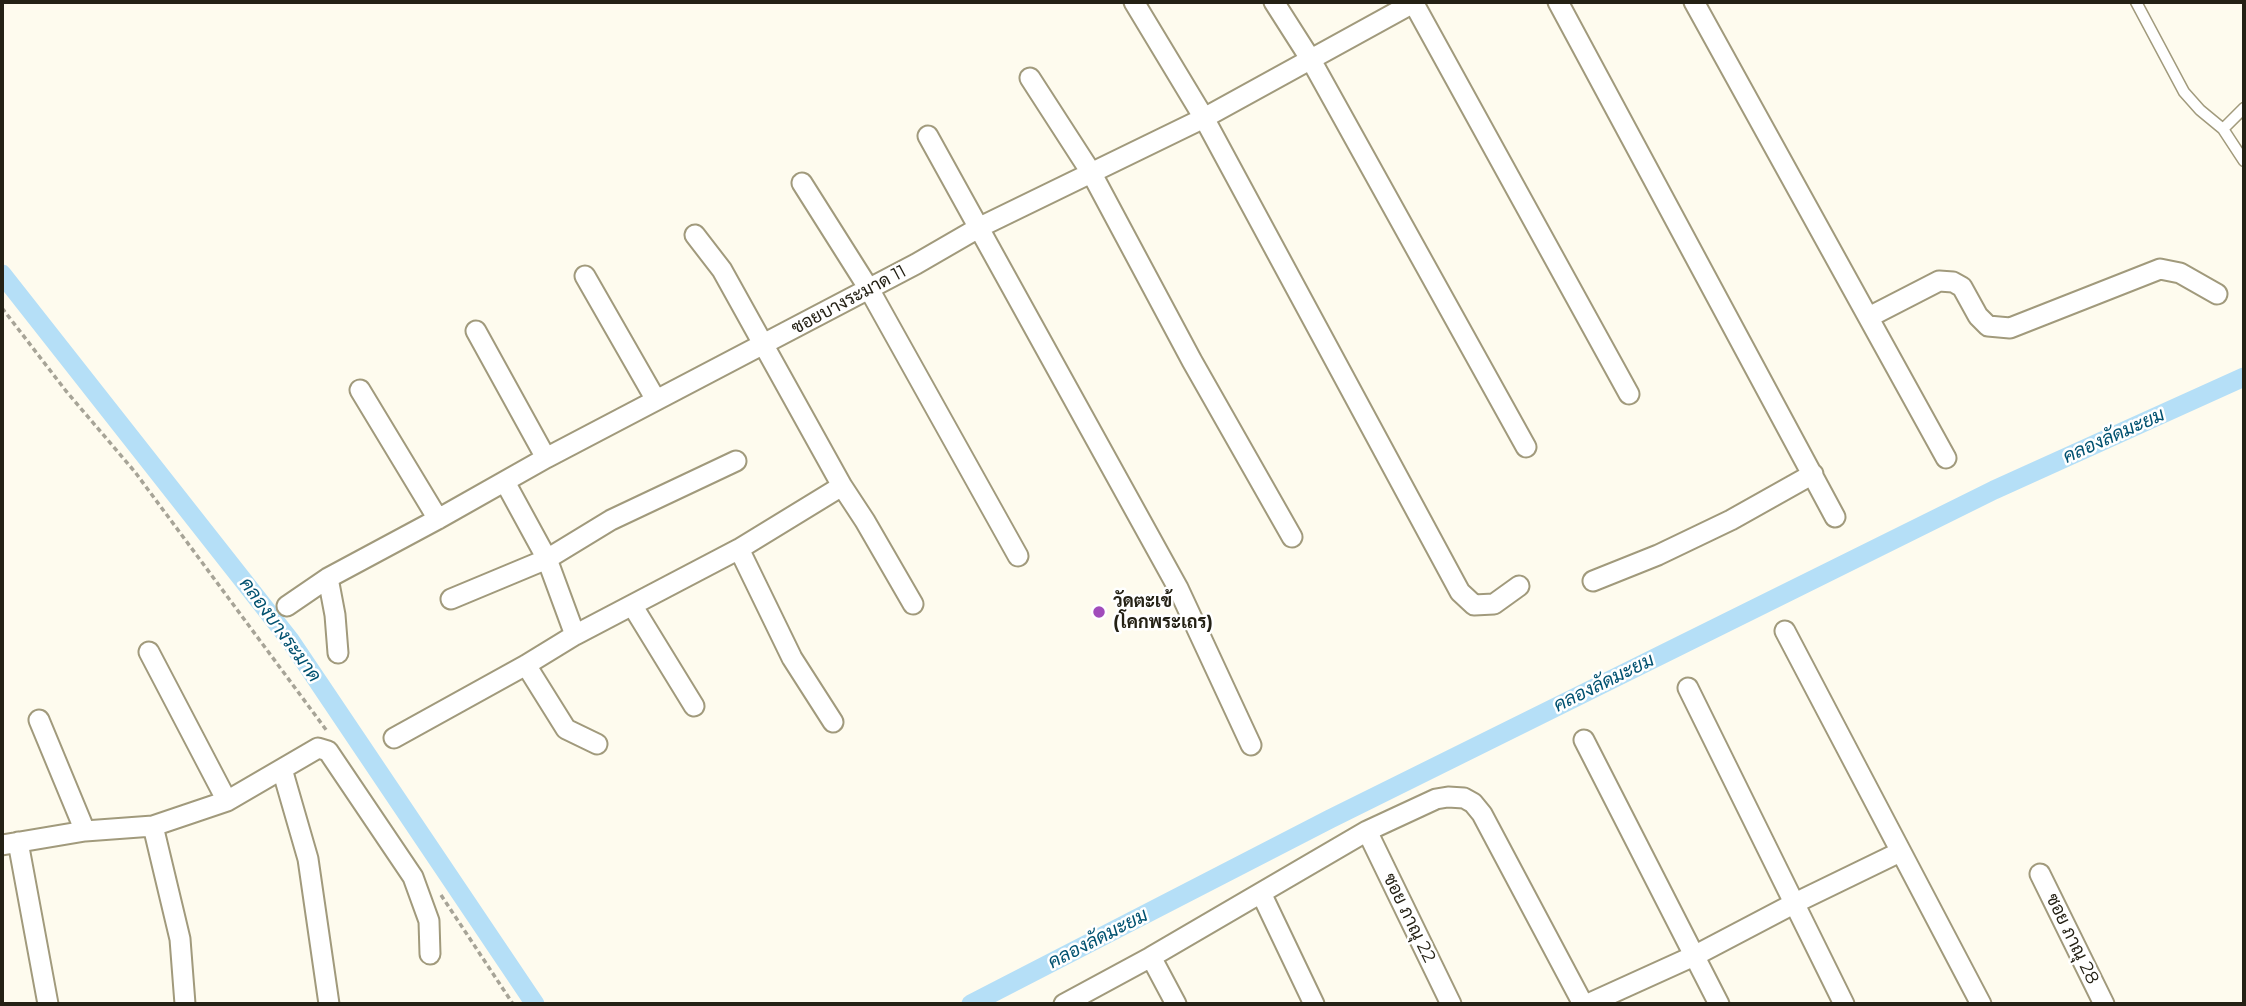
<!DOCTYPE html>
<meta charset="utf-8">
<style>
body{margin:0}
#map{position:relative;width:2246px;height:1006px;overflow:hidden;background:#fefbee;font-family:Montserrat,sans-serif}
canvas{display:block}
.frame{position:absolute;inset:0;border:4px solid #242115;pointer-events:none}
</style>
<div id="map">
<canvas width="2246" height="1006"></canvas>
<div class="frame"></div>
</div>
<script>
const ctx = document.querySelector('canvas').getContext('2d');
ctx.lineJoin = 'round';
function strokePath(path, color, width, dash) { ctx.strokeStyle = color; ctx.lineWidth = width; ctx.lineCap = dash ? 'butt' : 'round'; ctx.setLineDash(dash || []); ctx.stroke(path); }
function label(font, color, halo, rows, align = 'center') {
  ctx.font = font + ' Montserrat,Sarabun,sans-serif'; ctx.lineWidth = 5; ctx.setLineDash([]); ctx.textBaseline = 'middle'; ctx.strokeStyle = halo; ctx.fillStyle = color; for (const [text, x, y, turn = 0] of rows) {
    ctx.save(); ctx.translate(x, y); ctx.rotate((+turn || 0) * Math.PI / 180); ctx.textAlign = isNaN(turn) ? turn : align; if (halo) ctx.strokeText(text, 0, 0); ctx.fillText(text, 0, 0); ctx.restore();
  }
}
strokePath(new Path2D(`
 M2,274L290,640L535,1004
 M971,1004L1330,819L1994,490L2244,377`), '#b5dff7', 19);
const service = new Path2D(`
 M2136,2L2184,92L2200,110L2223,129
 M2244,108L2223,129L2244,161`);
const minor = new Path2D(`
 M1134,2L1204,118L1460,592L1474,605L1494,604L1519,586
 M1274,2L1311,60L1526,447
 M1413,2L1629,394
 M1558,2L1835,517
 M1694,2L1946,458
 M1030,78L1092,174L1192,361L1292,537
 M928,136L1178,588L1251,745
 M802,183L869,289L1018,556
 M585,276L656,400
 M1869,317L1939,281L1953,282L1962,287L1978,316L1988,326L2010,328L2160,269L2180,273L2217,294
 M476,331L546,458
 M360,390L438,519
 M505,482L547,559L575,635
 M842,486L865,521L913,604
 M739,549L792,658L833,722
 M328,578L335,615L338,653
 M1593,581L1658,555L1731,520L1813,474
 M451,599L547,559L611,520L736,461
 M632,605L694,706
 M287,606L328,578L438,519L546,458L916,264L980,227L1204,118L1415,2
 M1785,631L1981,1004
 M149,652L227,801
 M526,665L566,729L597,744
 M1688,688L1844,1004
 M39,720L85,831
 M394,738L526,665L575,635L739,549L842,486L722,270L695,235
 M1584,740L1719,1004
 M282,769L308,859L329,1004
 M153,826L180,939L185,1004
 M1367,831L1451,1004
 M18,842L48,1004
 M2,845L85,831L153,826L227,801L318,748L328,751L413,877L429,921L430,954
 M2040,874L2104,1004
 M1261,893L1314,1004
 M1151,957L1176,1004
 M1064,1004L1151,957L1367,831L1436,799L1448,797L1464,798L1473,803L1482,814L1583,1004
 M1588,1004L1696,955L1795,903L1900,852`);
strokePath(service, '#a19a7c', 13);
strokePath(minor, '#a19a7c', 23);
strokePath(new Path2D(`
 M2,308L66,391L135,472L327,731
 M441,895L513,1004`), '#a7a497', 3.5, [5, 3.5]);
strokePath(service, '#fff', 10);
strokePath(minor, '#fff', 19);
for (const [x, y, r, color] of [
 [1099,612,7,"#a14cbb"]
]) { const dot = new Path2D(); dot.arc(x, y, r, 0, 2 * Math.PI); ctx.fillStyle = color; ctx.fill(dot); strokePath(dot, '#fff', 2.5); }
label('18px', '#242115', '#fff', [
 ["ซอยบางระมาด 11",849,300,-28],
 ["ซอย ภาณุ 22",1409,918,64],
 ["ซอย ภาณุ 28",2072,939,64]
]);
label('bold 18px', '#242115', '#fff', [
 ["วัดตะเข้",1113,602],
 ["(โคกพระเถร)",1113,623]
], 'left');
label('italic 19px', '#005170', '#fff', [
 ["คลองลัดมะยม",2114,436,-24],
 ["คลองบางระมาด",280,630,54],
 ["คลองลัดมะยม",1604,683,-26],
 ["คลองลัดมะยม",1098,939,-27]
]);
</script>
